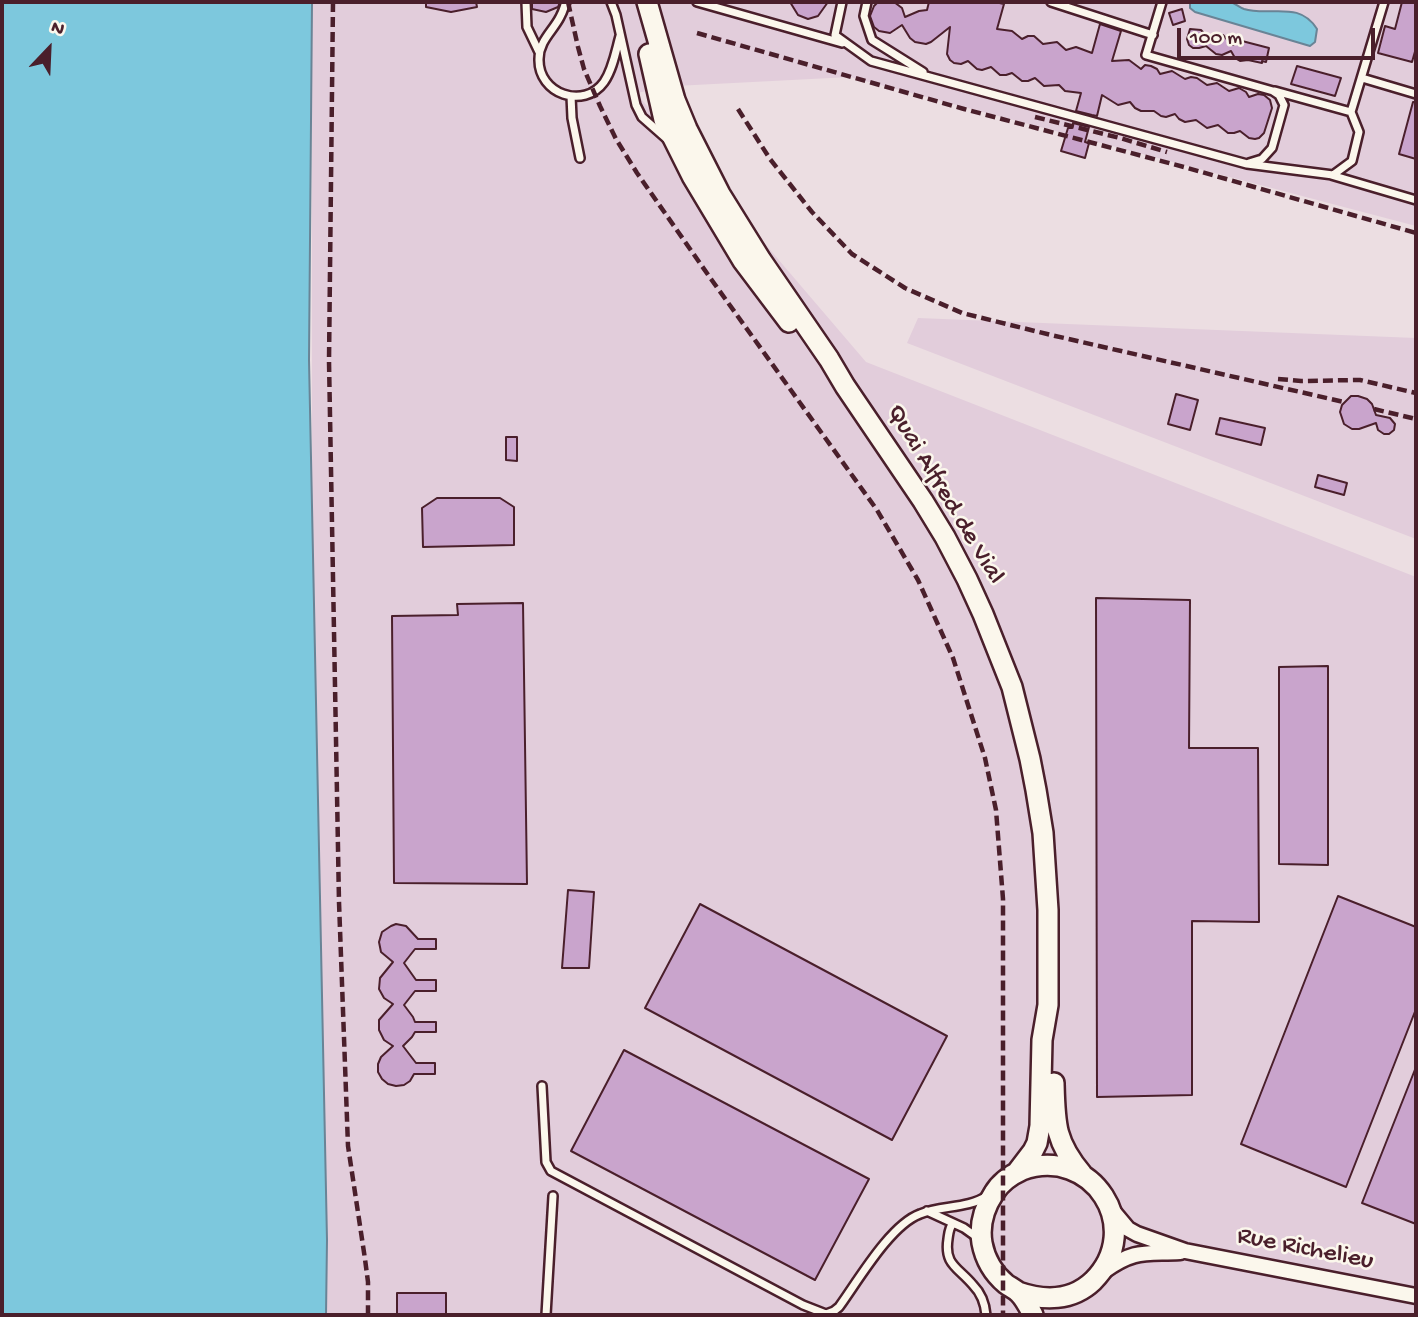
<!DOCTYPE html>
<style>
body{margin:0}
#map{position:relative;width:1418px;height:1317px;overflow:hidden;background:#ecdee2;font-family:"Gochi Hand",sans-serif}
canvas{display:block}
.frame{position:absolute;inset:0;border:4px solid #4a1f2b;pointer-events:none}
.north{position:absolute;left:14px;top:14px;width:70px;height:70px;-webkit-text-stroke:5px #fbf7ec;paint-order:stroke;rotate:23deg;font-size:19px;font-weight:700;line-height:28px;text-align:center;color:#4a1f2b}
.north::after{content:'';display:block;margin:auto;width:24px;height:32px;background:#4a1f2b;clip-path:polygon(50% 0,100% 100%,50% 72%,0 100%)}
.scale{position:absolute;left:1177px;top:28px;width:198px;height:32px;box-sizing:border-box;border:4px solid #4a1f2b;border-top:0;padding-left:9px;font-size:21px;line-height:24px;white-space:nowrap;color:#4a1f2b;-webkit-text-stroke:5px #fbf7ec;paint-order:stroke}
</style>
<div id="map">
<canvas width="1418" height="1317"></canvas>
<div class="frame"></div>
<div class="north">N</div>
<div class="scale">100 m</div>
</div>
<script>
const ctx = document.querySelector('canvas').getContext('2d');
ctx.lineJoin = 'round';
function fillPath(path, color) { ctx.fillStyle = color; ctx.fill(path, 'evenodd'); }
function strokePath(path, color, width, dash) { ctx.strokeStyle = color; ctx.lineWidth = width; ctx.lineCap = dash ? 'butt' : 'round'; ctx.setLineDash(dash || []); ctx.stroke(path); }
function label(font, color, halo, rows, align = 'center') {
  ctx.font = font + ' "Gochi Hand",sans-serif'; ctx.lineWidth = 5; ctx.setLineDash([]); ctx.textBaseline = 'middle'; ctx.strokeStyle = halo; ctx.fillStyle = color; for (const [text, x, y, turn = 0] of rows) {
    ctx.save(); ctx.translate(x, y); ctx.rotate((+turn || 0) * Math.PI / 180); ctx.textAlign = isNaN(turn) ? turn : align; if (halo) ctx.strokeText(text, 0, 0); ctx.fillText(text, 0, 0); ctx.restore();
  }
}
fillPath(new Path2D(`
 M312,2H1416V226L850,77L675,86L636,93L866,362L1416,577V1315H326L327,1240L312,494Z
 M918,318L1416,338V539L907,343Z`), '#e2cddb');
const water = new Path2D(`
 M2,2H312L309,360L327,1240L326,1315H2Z
 M1190,2C1203,2 1217,0 1230,2C1235,3 1239,7 1244,9C1270,17 1299,0 1317,29L1315,42L1310,46L1195,12L1190,8Z`);
fillPath(water, '#7dc8dd');
strokePath(water, '#698496', 2);
const building = new Path2D(`
 M426,2H476L477,7L451,12L426,7Z
 M532,2H560L558,7L546,12L532,9Z
 M790,2H828L818,16L808,19L798,15Z
 M878,2H894L902,8L905,17L919,11L927,10L929,2H995L1004,4L997,29L1012,31L1022,39L1028,36H1034L1043,44L1057,42L1066,50L1076,47L1092,53L1100,24L1121,31L1112,61L1129,60L1141,69L1145,65L1151,66L1157,69L1160,74L1172,71L1185,79L1191,77L1197,78L1207,85L1217,83L1229,91L1239,88L1246,92L1249,97L1258,94L1264,95L1270,100L1272,108L1264,133L1259,138L1255,139L1249,138L1240,131L1234,133H1228L1218,125L1207,128L1196,120L1185,122L1179,119L1175,114L1166,117L1161,116L1154,111H1141L1135,108L1130,102L1118,105L1102,95L1097,116L1092,115L1076,111L1081,93L1065,91L1059,85L1044,86L1035,78L1028,81H1022L1012,73L1006,75H1000L991,67L982,70L977,69L968,61L961,64L954,63L950,60L947,54L950,27L931,42L926,44L915,42L910,38L902,25L890,33L879,31L874,27L870,16L874,6Z
 M1402,2H1416V48L1412,62L1378,53L1385,26L1395,29Z
 M1182,9L1185,21L1173,25L1169,13Z
 M1190,29L1201,30L1209,39L1217,35H1223L1232,45L1242,41L1269,48L1266,62L1262,61V63L1248,60L1240,61L1235,58L1231,51L1222,55L1216,54L1206,46L1199,48H1193L1189,45L1187,39Z
 M1297,66L1341,78L1335,96L1291,84Z
 M1413,102H1416V159L1399,154Z
 M1073,123L1089,127L1085,142L1089,143L1085,158L1061,151L1068,128H1072Z
 M1176,394L1198,400L1190,430L1168,424Z
 M1351,396H1358L1367,399L1372,404L1376,415L1390,418L1395,424L1394,430L1389,434H1384L1378,430L1376,423L1359,429H1352L1344,424L1340,412L1342,405Z
 M1220,418L1265,428L1261,445L1216,434Z
 M506,437H517V461L506,460Z
 M1318,475L1347,483L1344,495L1315,487Z
 M437,498H500L514,507V545L423,547L422,508Z
 M1096,598L1190,600L1189,748H1258L1259,922L1192,921V1095L1097,1097Z
 M523,603L527,884L394,883L392,616L458,615L457,604Z
 M1328,666V865L1279,864V667Z
 M568,890L594,892L589,968H562Z
 M1338,896L1416,927V1009L1346,1187L1241,1144Z
 M700,904L947,1036L892,1140L645,1008Z
 M396,924L406,926L418,939H436V949H415L404,963L416,980H436V991H415L404,1005L413,1017L415,1022H436V1032H415L412,1037L403,1046L416,1063H435V1074H414L410,1081L404,1085L396,1086L388,1084L382,1079L378,1072V1064L381,1057L393,1046L384,1040L379,1030V1020L393,1004L384,998L379,989L380,978L393,962L381,952L379,942L382,932L391,926Z
 M624,1050L869,1179L815,1280L571,1151Z
 M1416,1067V1224L1362,1203Z
 M397,1293H446V1315H397Z`);
fillPath(building, '#c9a4cc');
strokePath(building, '#4a1f2b', 2);
const lane = new Path2D(`
 M526,2L527,27L539,52
 M566,2C564,7 563,12 560,17C553,31 539,41 539,59C538,94 584,110 604,82C613,69 616,50 620,36
 M611,2L616,15L636,105L642,117L667,139
 M697,2L842,43
 M842,2L835,35L871,61L1247,164L1333,175L1352,161L1359,132L1351,112L1384,2
 M867,2L864,16L872,40L923,72
 M1051,2L1153,35
 M1162,2L1146,55L1273,91L1279,95L1284,105L1272,148L1262,159L1249,163
 M1362,78L1416,94
 M1275,91L1351,112
 M571,96L572,118L580,158
 M1331,175L1416,200
 M542,1086L546,1162L551,1171L803,1305L826,1314L834,1311L839,1307C858,1281 890,1225 920,1214C941,1205 967,1209 987,1196
 M927,1211L964,1228L978,1238
 M953,1223C949,1228 949,1232 948,1239C944,1265 958,1267 973,1285C981,1293 985,1304 986,1315
 M546,1315L553,1196`);
const street = new Path2D(`
 M1112,1210L1128,1229L1137,1234L1185,1251L1416,1296
 M1104,1271C1135,1249 1145,1254 1180,1252`);
const secondary = new Path2D(`
 M647,2L675,100L687,129L720,194L761,260L829,359L845,386L923,501L945,537L967,579L983,614L1012,687L1030,759L1036,790L1043,833L1048,910V1005L1042,1040L1040,1126L1037,1143L1033,1151L1017,1172
 M649,54L664,120L692,176L743,261L789,322
 M1054,1083C1055,1124 1055,1142 1082,1174
 M1018,1292C1044,1301 1072,1301 1093,1281C1146,1228 1092,1145 1022,1170C1011,1175 1000,1183 994,1193C984,1208 979,1225 982,1243C985,1259 994,1274 1006,1284C1010,1287 1015,1289 1019,1293C1025,1299 1029,1307 1033,1315`);
strokePath(lane, '#4a1f2b', 12);
strokePath(street, '#4a1f2b', 19);
strokePath(secondary, '#4a1f2b', 24);
strokePath(lane, '#fbf7ec', 7);
strokePath(street, '#fbf7ec', 14);
strokePath(secondary, '#fbf7ec', 19);
strokePath(new Path2D(`
 M333,2L329,361L339,902L348,1146L365,1259L368,1282V1315
 M568,2L578,47L584,69L600,106L616,139L637,173L711,279L877,510L918,580L953,658L985,758L996,810L1003,899V1315
 M697,33L964,109L1184,167L1416,233
 M738,109L770,159L812,212L852,254L905,288L962,313L1051,335L1344,402
 M1035,117L1120,138L1167,152
 M1278,379L1301,381L1360,380L1416,393
 M1374,409L1416,419`), '#4a1f2b', 4.5, [10, 5]);
label('26px', '#4a1f2b', '#fbf7ec', [
 ["Quai Alfred de Vial",944,495,59],
 ["Rue Richelieu",1305,1250,11]
]);
</script>
